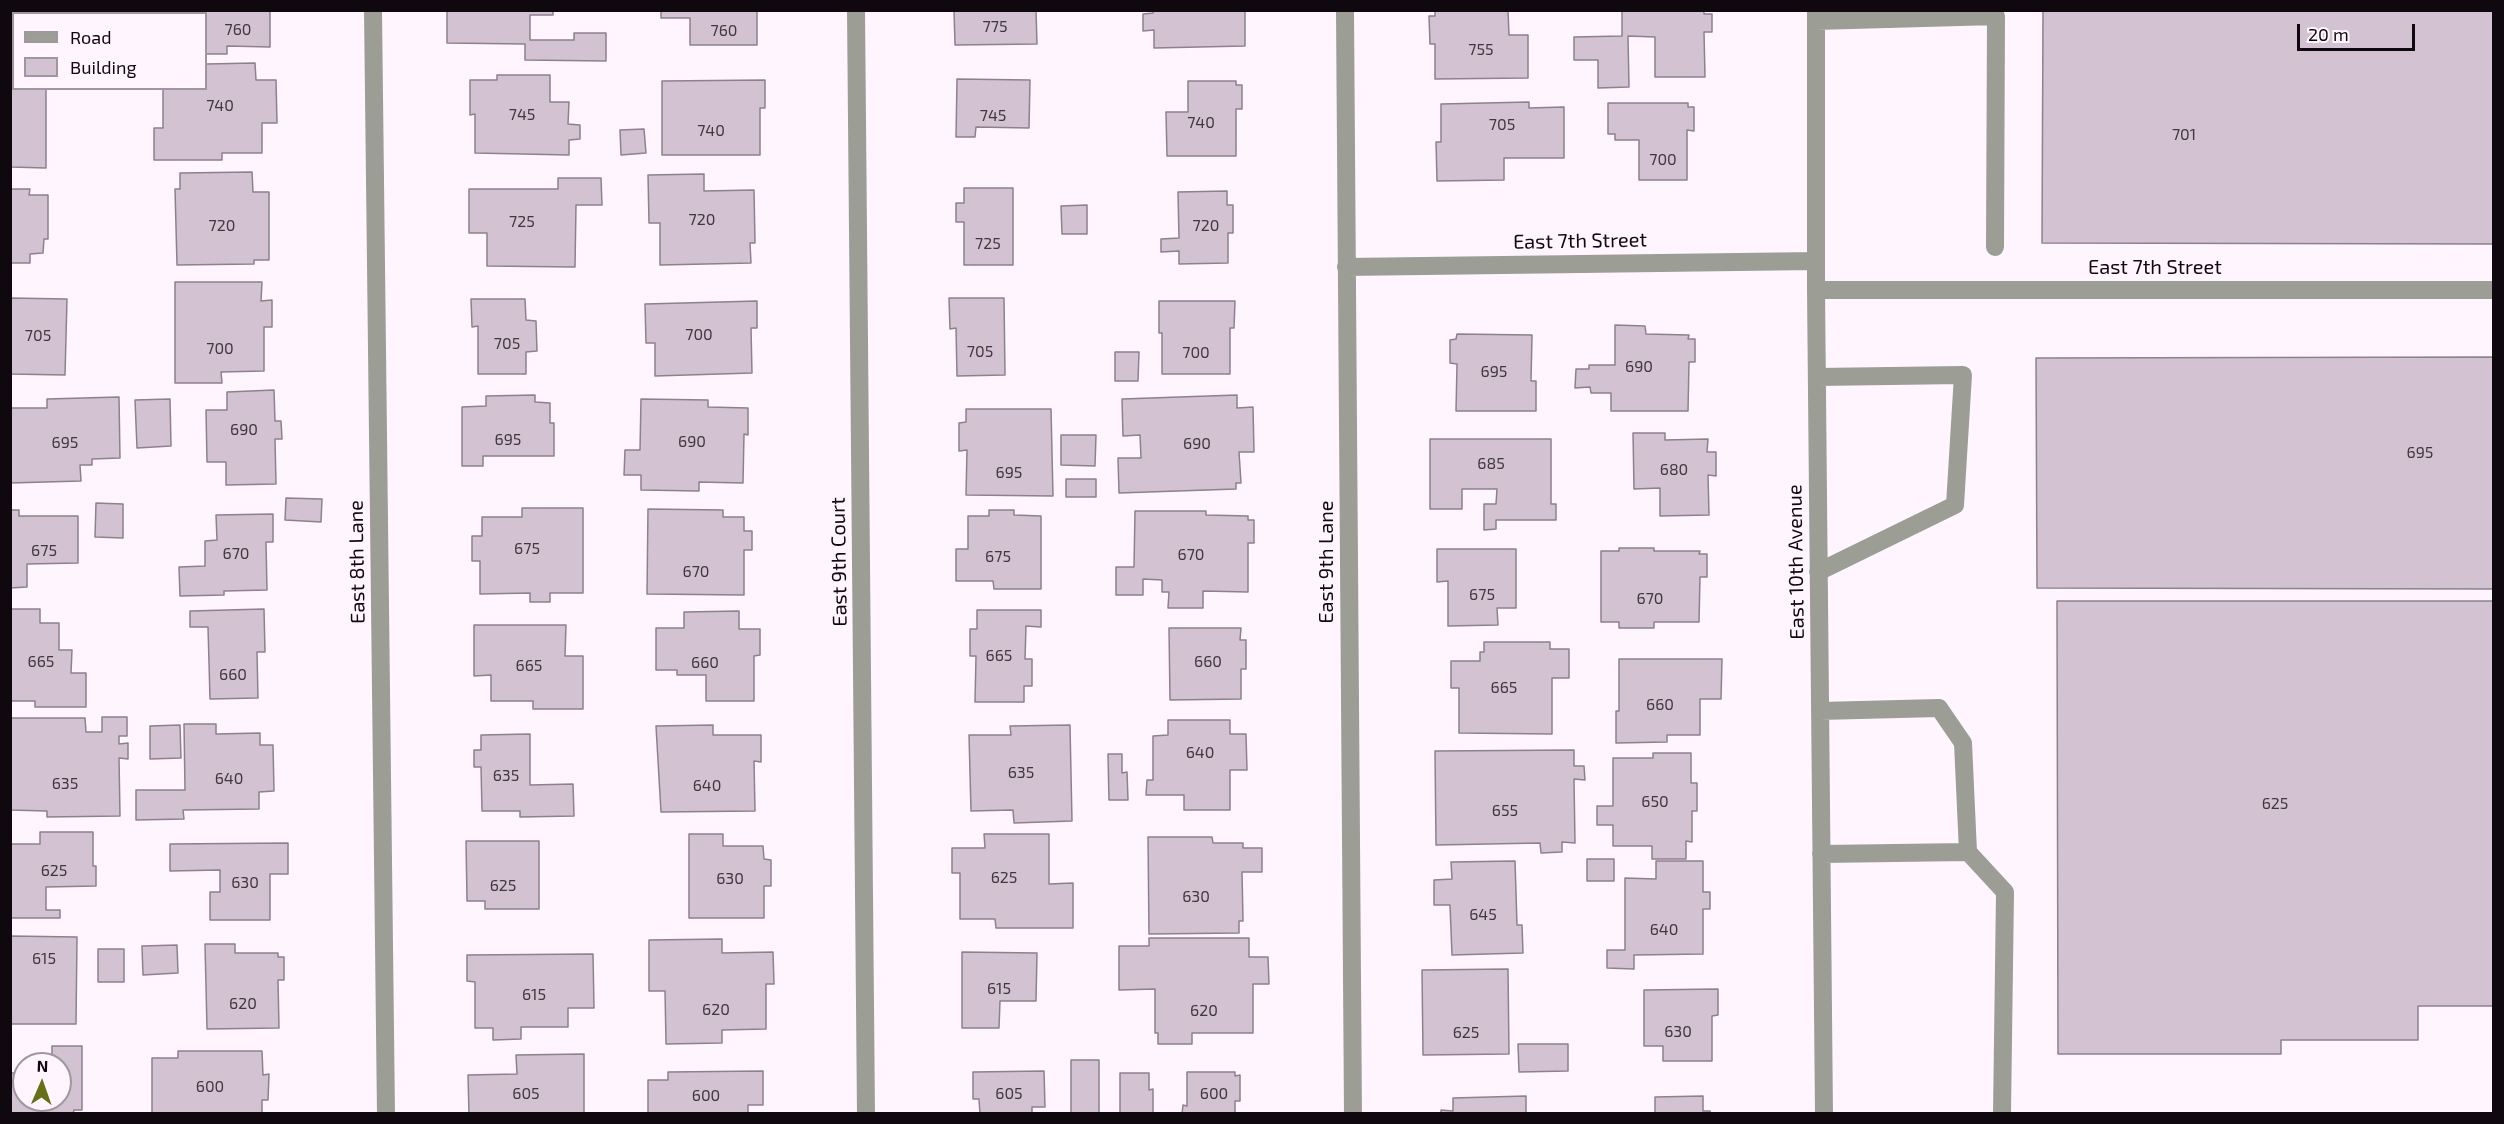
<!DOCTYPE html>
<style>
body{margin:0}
#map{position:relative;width:2504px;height:1124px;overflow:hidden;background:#fff5fe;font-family:"Exo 2",sans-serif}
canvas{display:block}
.frame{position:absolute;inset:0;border:12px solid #0f090f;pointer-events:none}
.legend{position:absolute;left:12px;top:12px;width:195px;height:78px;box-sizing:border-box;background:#fff5fe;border:2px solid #9f979e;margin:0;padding:8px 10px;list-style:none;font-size:18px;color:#0f090f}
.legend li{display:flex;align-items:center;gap:12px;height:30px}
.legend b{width:30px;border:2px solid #9f979e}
.north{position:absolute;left:12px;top:1052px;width:60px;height:60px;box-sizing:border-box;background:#fff5fe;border:2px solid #9f979e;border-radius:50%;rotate:2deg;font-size:16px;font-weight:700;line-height:24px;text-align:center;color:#0f090f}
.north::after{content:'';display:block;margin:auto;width:21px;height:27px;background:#667019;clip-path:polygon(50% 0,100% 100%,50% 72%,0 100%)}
.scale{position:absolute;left:2297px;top:24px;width:118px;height:27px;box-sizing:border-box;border:3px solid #0f090f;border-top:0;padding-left:8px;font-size:18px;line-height:21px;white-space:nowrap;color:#0f090f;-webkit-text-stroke:4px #fff5fe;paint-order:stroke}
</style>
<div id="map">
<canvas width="2504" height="1124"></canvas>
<div class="frame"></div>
<ul class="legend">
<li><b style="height:8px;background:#9c9e95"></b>Road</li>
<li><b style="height:16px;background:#d3c2d2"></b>Building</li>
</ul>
<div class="north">N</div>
<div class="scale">20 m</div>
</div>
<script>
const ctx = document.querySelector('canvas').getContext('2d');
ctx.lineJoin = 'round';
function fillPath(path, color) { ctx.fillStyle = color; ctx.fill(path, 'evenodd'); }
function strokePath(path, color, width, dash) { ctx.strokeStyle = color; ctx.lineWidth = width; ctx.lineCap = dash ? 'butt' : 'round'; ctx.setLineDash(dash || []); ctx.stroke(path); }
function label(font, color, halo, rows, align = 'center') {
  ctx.font = font + ' "Exo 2",sans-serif'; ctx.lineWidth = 4.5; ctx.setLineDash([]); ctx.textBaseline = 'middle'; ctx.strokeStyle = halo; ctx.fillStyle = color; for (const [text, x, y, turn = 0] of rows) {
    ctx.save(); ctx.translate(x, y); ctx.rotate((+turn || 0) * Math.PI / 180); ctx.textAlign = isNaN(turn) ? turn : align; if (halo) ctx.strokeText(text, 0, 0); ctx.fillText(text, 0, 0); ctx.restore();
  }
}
const building = new Path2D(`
 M10,10H43L42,14H14V47H10Z
 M168,10H270V47L227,46V54H206V14H168Z
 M447,10H553V15H530V40H574V33H606V61L525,60V44L447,43Z
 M661,10H757V45H690V18H661Z
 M954,10H1036L1037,44L955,45Z
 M1153,10H1245V46L1154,48V30L1143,31V14L1153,13Z
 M1435,10H1508L1509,35H1528V78L1435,79V44H1430L1429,16H1435Z
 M1622,10H1704V14H1712V32H1704L1705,77H1655V37L1628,36L1629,87L1598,88V60H1574V37L1622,36Z
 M2043,10H2494V244L2042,243Z
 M255,63L256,80H276L277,123H262V153H222V160H154V128H163V88H206V64Z
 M10,64H14V88H46V168L10,167Z
 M497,75H550V102H569L568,124L580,125V139L569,140V155L475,153V114L470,115V80H497Z
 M957,79L1030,80L1029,128L976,127L975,137H956Z
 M765,80V108H760V155H662V81Z
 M1188,81H1236V85H1242V109H1236V156H1167L1166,112H1188Z
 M1529,102V108L1564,107V158H1504V180L1437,181L1436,142H1441V104Z
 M1608,103H1688V107H1694V131L1687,130V180H1639V140H1615V134H1608Z
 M644,129L646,153L621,155L620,130Z
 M252,172L253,192H269V260H254V264L177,265L175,189H180V173Z
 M704,174V191L754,190L755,243H750L751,263L660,265V223H649L648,175Z
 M558,178H601L602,205H576L575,267L487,266V233H469V189H558Z
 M964,188H1013V265H964V222H956V203H964Z
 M10,189H30L29,195H48V239H44L43,253L30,254V263H10Z
 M1227,191V205H1233V233H1228V263L1179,264V251L1161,252V239L1179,238L1178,192Z
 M1087,205V234H1062L1061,206Z
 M175,282H262L261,301L272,300V327H264V371L221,372L222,383H175Z
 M10,298L67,299L65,375L10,374Z
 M949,298H1004L1005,375L957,376L956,328L950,329Z
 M471,299H525L526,320L536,321L537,351L526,352V374H478V326L472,327Z
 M757,301V328H751L752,373L655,376V343H646L645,304Z
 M1159,301H1235L1234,328H1230V374H1162V333H1159Z
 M1615,325L1645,326L1646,334L1689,335L1688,339H1695V362H1689L1688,411H1611V393H1591L1590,387L1575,388L1576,369H1589V365H1615Z
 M1457,334L1532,335L1531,381H1536V411H1456L1457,364L1450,363V340L1456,339Z
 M1115,352H1139L1138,381H1115Z
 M2494,357V589L2037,588L2036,358Z
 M274,390L275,421H281L282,439H275L276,484L226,485V462H207L206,410H227V392Z
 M535,395V402L550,403V423H554V456H483V466H462V407L486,406V396Z
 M1237,395V408L1253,407L1254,452H1239L1241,483H1236V489L1119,493L1118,458H1141L1140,435L1123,436L1122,399Z
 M119,397L120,458L92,459V465H80L81,481L10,483V408H47V399Z
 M170,399L171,446L137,448L135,400Z
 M641,399L708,400V407L748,408V435L744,434L743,483L699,482V491L641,490V475H624L625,450H640Z
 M966,409H1051L1053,496L966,495L967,450L959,451V423L966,422Z
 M1633,433H1665V440L1708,439L1707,452H1716V476L1708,475L1709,515L1660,516V488L1634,489Z
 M1061,435H1096L1095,466L1061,465Z
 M1430,439H1551V504H1556V520H1496V529L1484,530V504H1496L1497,489H1462V509H1430Z
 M1066,479H1096V497H1066Z
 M286,498L322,499L321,522L285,520Z
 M96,503L123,504V538L95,537Z
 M522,508H583V593H550V602H530V593L480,594V561H472V536H482V517H522Z
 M648,509L723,510V517H744V531H752V550H744V595L647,594Z
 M10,510H19V516H78V563L27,564V587L10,588Z
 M989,510H1014V515L1041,516V589H994L993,581H956V549H968V516H989Z
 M1135,511H1206V515L1248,516V520H1254V543H1248V592L1203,591V608H1168L1169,592H1162V580L1143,579V595H1116V567H1134Z
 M273,514V542H266L267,590L224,591V595L180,596L179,567L205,566V541L217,540L216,515Z
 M1619,548H1654V551H1700L1699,554H1707V577H1700L1699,622H1654V628H1619V622H1601V551H1619Z
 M1437,549H1516V608H1497L1498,625L1448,626V581L1437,582Z
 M2057,601H2494V1006H2418V1040H2281V1054H2058Z
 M10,609H40V623H59V650H72L71,673H86V707H35V701H10Z
 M264,609L265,652H257L258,698L210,699L208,627H190V611Z
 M977,610H1041V627L1026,626L1025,659H1032V686H1024V702H975L976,656H970V629H977Z
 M739,611V629H760V655L754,656V701H706V675H677V670H656V628H684V612Z
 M474,625H566L565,656H583V709H533V701H491V675L474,676Z
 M1169,628H1241L1240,640H1246V669H1241V699L1170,700Z
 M1484,642H1550V649H1569V678H1552V734L1459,733V688H1451V661H1480V652H1484Z
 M1619,659H1722L1721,699H1700V735H1667V742L1616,743V711H1619Z
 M102,717H127V736H119V744L128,743V759L119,758L120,816L47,817V811L10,810V718H85L86,732H102Z
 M1168,720H1230V734H1246L1247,770H1230V810H1184V795H1146L1147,780H1153V736L1168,735Z
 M184,724H216V734L260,733V745H273L274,791L259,792V809L183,810L184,819L136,820V790H185Z
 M180,725L181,758L150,759V726Z
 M713,725V735H761V762L754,761L755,811L661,812L656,726Z
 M1070,725L1072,821L1014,823L1013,810L971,811L969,735H1011L1010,726Z
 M530,734V785L573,784L574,816L520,817V811H482L481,767H474V750H481V735Z
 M1574,750V766H1584L1585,780L1574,779L1575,843L1562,842V852L1541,853L1540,843L1436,845L1435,751Z
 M1653,753H1691V783H1697V811H1692V842L1686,841V859H1652V846H1613V825H1597V806H1613V758H1653Z
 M1108,754H1122V773L1127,772L1128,800H1109Z
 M40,832H93V866H96V886L46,887V910H60V918H10V844H40Z
 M689,834H723V846H763L764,859L771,860V886H764V918H689Z
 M984,834H1049V884L1073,883V928H996L995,919H960V873H952V848H985Z
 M1148,837H1212L1213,843H1243V848H1262V872H1242L1243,921H1239V933L1149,934Z
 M466,841H539V909H485V901H467Z
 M288,843V874H270V920H210V892H220V870L170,871V844Z
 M1587,859H1614V881H1587Z
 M1515,861L1517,925H1522L1523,953L1452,955L1450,905H1434V880L1452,879L1451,862Z
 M1656,861H1703V892H1710V909H1703V954L1634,955V969L1607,968V950H1625V878L1656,879Z
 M10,936L77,937L76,1024H10Z
 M1149,938H1249V957H1268L1269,984H1253V1033H1192V1044H1158V1033H1155V989L1119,990V946H1149Z
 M722,939V953L773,952L774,984H766V1029L722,1030V1043L666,1044L665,991H649V940Z
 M205,944H235V953H278V957H284V980H278L279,1028L207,1029Z
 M177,945L178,973L143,975L142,946Z
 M98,949H124V982H98Z
 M962,952L1037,953L1036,1001H1000L999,1028H962Z
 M593,954L594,1008H568V1027H521V1039L493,1040V1028H475V982L467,981V955Z
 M1508,969L1509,1054L1423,1055L1422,970Z
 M1718,989V1015L1712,1016V1061H1663V1046H1644V990Z
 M1518,1044H1568V1071L1519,1072Z
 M52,1046H82V1110H74L73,1114H10V1073H24V1100H60V1064H48V1056H52Z
 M178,1051H262L263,1075L269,1074L268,1100H262V1114H152V1058H178Z
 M584,1054V1114H469L468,1075L517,1074L516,1055Z
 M1071,1060H1099V1114H1071Z
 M763,1071V1105H748V1114H648V1080H668V1072Z
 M1044,1071L1045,1107H1032V1114H980L979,1099H973V1072Z
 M1187,1072H1235V1076L1240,1075V1101H1235V1114H1182L1183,1105L1187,1106Z
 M1120,1073H1149V1090L1153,1089V1114H1120Z
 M1526,1096V1114H1441V1110L1453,1111V1098Z
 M1703,1096V1111H1710L1711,1114H1655V1097Z`);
fillPath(building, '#d3c2d2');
strokePath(building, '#8f808e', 1.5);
strokePath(new Path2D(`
 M373,10L386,1114
 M856,10L866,1114
 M1345,10L1353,1114
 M1816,10V290L1824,1114
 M1816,21L1996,16L1995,247
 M1346,267L1816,261
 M1816,290H2494
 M1817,377L1963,375L1955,505L1818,572
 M1820,711L1939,708L1963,743L1968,852L2005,892L2002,1114
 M1821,854L1968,852`), '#9c9e95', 18);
label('16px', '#403740', null, [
 ["775",995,27],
 ["760",238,30],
 ["760",724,31],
 ["755",1481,50],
 ["740",220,106],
 ["745",522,115],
 ["745",993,116],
 ["740",1201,123],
 ["705",1502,125],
 ["740",711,131],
 ["701",2184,135],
 ["700",1663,160],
 ["720",702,220],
 ["725",522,222],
 ["720",222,226],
 ["720",1206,226],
 ["725",988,244],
 ["700",699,335],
 ["705",38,336],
 ["705",507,344],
 ["700",220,349],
 ["705",980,352],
 ["700",1196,353],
 ["690",1639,367],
 ["695",1494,372],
 ["690",244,430],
 ["695",508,440],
 ["690",692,442],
 ["695",65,443],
 ["690",1197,444],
 ["695",2420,453],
 ["685",1491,464],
 ["680",1674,470],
 ["695",1009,473],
 ["675",527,549],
 ["675",44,551],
 ["670",236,554],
 ["670",1191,555],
 ["675",998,557],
 ["670",696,572],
 ["675",1482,595],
 ["670",1650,599],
 ["665",999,656],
 ["665",41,662],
 ["660",1208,662],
 ["660",705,663],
 ["665",529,666],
 ["660",233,675],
 ["665",1504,688],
 ["660",1660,705],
 ["640",1200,753],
 ["635",1021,773],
 ["635",506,776],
 ["640",229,779],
 ["635",65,784],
 ["640",707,786],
 ["650",1655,802],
 ["625",2275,804],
 ["655",1505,811],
 ["625",54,871],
 ["625",1004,878],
 ["630",730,879],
 ["630",245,883],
 ["625",503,886],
 ["630",1196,897],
 ["645",1483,915],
 ["640",1664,930],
 ["615",44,959],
 ["615",999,989],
 ["615",534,995],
 ["620",243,1004],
 ["620",716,1010],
 ["620",1204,1011],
 ["630",1678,1032],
 ["625",1466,1033],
 ["600",210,1087],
 ["605",526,1094],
 ["605",1009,1094],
 ["600",1214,1094],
 ["600",706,1096]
]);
label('20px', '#0f090f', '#fff5fe', [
 ["East 7th Street",1580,241,-1],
 ["East 7th Street",2155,267],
 ["East 8th Lane",357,562,-91],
 ["East 9th Court",839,562,-91],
 ["East 9th Lane",1326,562,-90],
 ["East 10th Avenue",1796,562,-91]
]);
</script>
